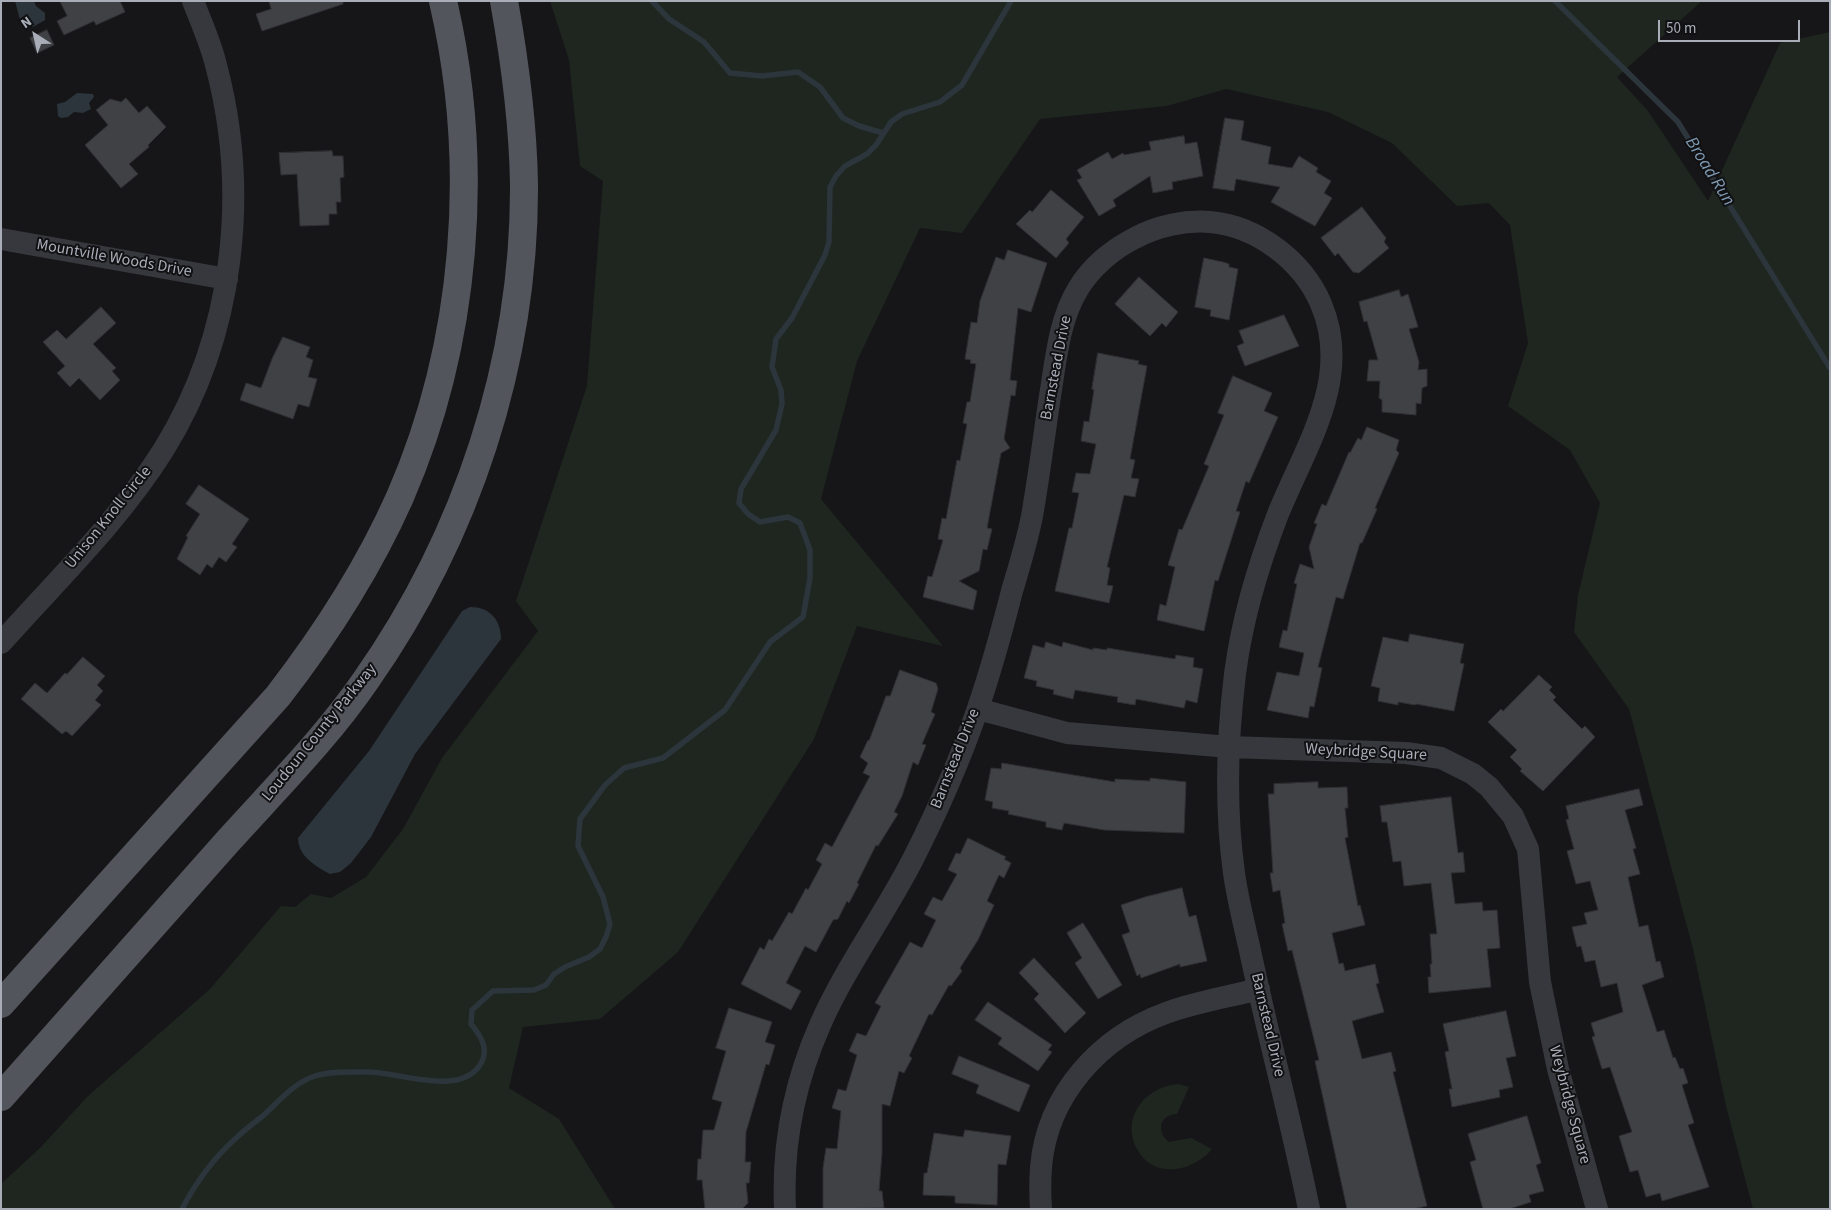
<!DOCTYPE html>
<style>
body{margin:0}
#map{position:relative;width:1831px;height:1210px;overflow:hidden;background:#161618;font-family:"Source Sans 3",sans-serif}
canvas{display:block}
.frame{position:absolute;inset:0;border:2px solid #a8adb8;pointer-events:none}
.north{position:absolute;left:10px;top:10px;width:50px;height:50px;-webkit-text-stroke:4px #111113;paint-order:stroke;rotate:325deg;font-size:14px;font-weight:700;line-height:20px;text-align:center;color:#a8adb8}
.north::after{content:'';display:block;margin:auto;width:18px;height:22px;background:#a8adb8;clip-path:polygon(50% 0,100% 100%,50% 72%,0 100%)}
.scale{position:absolute;left:1658px;top:20px;width:142px;height:22px;box-sizing:border-box;border:2px solid #a8adb8;border-top:0;padding-left:6px;font-size:15px;line-height:18px;white-space:nowrap;color:#a8adb8;-webkit-text-stroke:4px #111113;paint-order:stroke}
</style>
<div id="map">
<canvas width="1831" height="1210"></canvas>
<div class="frame"></div>
<div class="north">N</div>
<div class="scale">50 m</div>
</div>
<script>
const ctx = document.querySelector('canvas').getContext('2d');
ctx.lineJoin = 'round';
function fillPath(path, color) { ctx.fillStyle = color; ctx.fill(path, 'evenodd'); }
function strokePath(path, color, width, dash) { ctx.strokeStyle = color; ctx.lineWidth = width; ctx.lineCap = dash ? 'butt' : 'round'; ctx.setLineDash(dash || []); ctx.stroke(path); }
function label(font, color, halo, rows, align = 'center') {
  ctx.font = font + ' "Source Sans 3",sans-serif'; ctx.lineWidth = 4; ctx.setLineDash([]); ctx.textBaseline = 'middle'; ctx.strokeStyle = halo; ctx.fillStyle = color; for (const [text, x, y, turn = 0] of rows) {
    ctx.save(); ctx.translate(x, y); ctx.rotate((+turn || 0) * Math.PI / 180); ctx.textAlign = isNaN(turn) ? turn : align; if (halo) ctx.strokeText(text, 0, 0); ctx.fillText(text, 0, 0); ctx.restore();
  }
}
fillPath(new Path2D(`
 M550,1H1702L1617,77L1648,111L1708,201L1780,43L1830,32V1209H1753L1726,1106L1693,949L1629,709L1574,632L1578,595L1600,503L1570,450L1508,406L1528,343L1510,225L1489,203L1457,206L1392,143L1328,112L1226,89L1167,106L1040,119L962,233L920,228L857,361L821,499L943,646L857,626L814,739L678,952L600,1019L523,1027L509,1088L559,1119L615,1209H1V1184L40,1148L88,1096L210,989L281,906L295,907L311,894L331,898L366,877L403,829L442,758L538,631L516,601L587,386L603,181L580,166L569,60Z
 M1179,1084L1189,1087L1177,1114C1159,1115 1156,1131 1169,1142L1191,1138L1212,1149C1193,1172 1153,1180 1137,1149C1120,1116 1147,1086 1179,1084Z`), '#1e261f');
fillPath(new Path2D(`
 M15,1H34L36,6L45,13V20L33,27L27,21L20,20Z
 M77,93L93,94L94,97L89,103L91,109L83,113L74,112L68,117L61,118L58,116L57,104L65,102Z
 M470,607C490,607 501,620 501,639L415,754L371,837L351,863L340,872L330,874C315,866 298,856 298,838L369,751L462,611Z`), '#2c353c');
strokePath(new Path2D(`
 M652,1L669,19L704,42L730,73L762,76L798,72L820,87L843,118L859,126L883,133
 M1555,1L1678,122L1830,368
 M182,1209C195,1184 214,1158 235,1139C244,1130 254,1123 264,1115C280,1100 294,1083 315,1076C332,1071 351,1072 368,1072C399,1072 459,1097 480,1065C490,1050 481,1036 471,1024L472,1010L493,991L534,990L546,985L554,974L565,967L589,957L600,949L606,937L610,924L603,897L578,846L580,819L605,785L624,768L663,758L725,710L770,642L803,617L810,578V550L800,523L788,517L760,522L748,514L739,503L741,489L776,430L782,404L781,390L772,367L776,339L792,318L825,255L829,242L830,187L836,176L845,166L867,154L876,145L891,122L902,114L940,102L962,85L1011,1`), '#2c353c', 5.5);
const building = new Path2D(`
 M60,1H120L125,12L96,25L94,21L64,35L57,21L67,16Z
 M269,1H343V4L262,31L256,14L271,9Z
 M47,30L54,45L37,53L30,38Z
 M126,98L139,113L147,106L166,127L148,145L149,147L129,164L138,174L121,188L85,145L108,125L96,110L110,99L121,102Z
 M1225,118L1244,121L1241,140L1271,147L1268,164L1292,168L1299,156L1318,168L1316,172L1331,181L1324,193L1332,198L1315,226L1271,202L1280,187L1236,179L1234,191L1213,188Z
 M1184,136L1185,144L1197,142L1203,176L1172,182L1173,189L1153,193L1150,176L1113,200L1116,206L1099,216L1077,180L1082,178L1077,170L1108,152L1112,159L1123,153L1124,155L1151,150L1149,142Z
 M332,151L333,156H343L344,177L340,178L341,202H336L337,214H329V225L300,226L297,174L281,175L279,153Z
 M1051,190L1084,217L1066,239L1069,243L1056,258L1016,224L1030,210L1032,212Z
 M1362,207L1386,238L1384,242L1389,248L1359,273L1353,272L1338,253L1335,256L1321,238Z
 M1008,250L1047,263L1031,312L1018,308L1010,380L1017,381L1015,396L1011,395L1004,439L1010,448L1001,453L987,528L992,529L987,550L983,549L979,571L959,581L977,591L973,610L923,597L928,576L932,577L943,540L938,539L942,518L946,519L957,460L960,461L967,424L963,423L967,402H970L976,364L970,363L971,360L965,359L971,322L977,323L980,301L996,257L1004,260Z
 M1204,258L1223,262L1229,264V267L1238,269L1229,320L1210,316L1211,310L1195,307Z
 M1139,277L1178,312L1166,327L1162,323L1150,336L1115,304Z
 M1399,290L1401,297L1408,294L1418,327L1409,329L1419,362L1418,370L1427,369V386L1422,388L1421,404L1416,403V415L1382,412V400L1379,398L1380,381H1367L1369,360H1378L1367,321L1364,322L1359,302Z
 M101,307L116,323L93,344L116,368L112,371L120,380L100,400L79,378L70,387L57,373L65,366L43,342L57,330L66,339Z
 M1284,315L1299,346L1245,366L1237,346L1244,343L1239,331Z
 M283,337L310,347L306,357L313,360L308,377L317,379L309,407L298,404L293,419L240,400L246,383L261,388L272,359Z
 M1098,353L1139,361L1138,364L1147,366L1130,459L1135,460L1131,478L1139,479L1135,497L1124,495L1107,567L1110,568L1107,585L1113,586L1109,603L1055,591L1069,528H1072L1079,493L1072,492L1076,473L1090,474L1096,444L1081,441L1084,421L1089,422L1094,390L1092,389Z
 M1233,376L1272,393L1264,411L1278,417L1249,483L1246,481L1236,511L1240,512L1218,581L1215,580L1204,631L1157,620L1160,604L1166,606L1175,567L1168,565L1179,529L1182,530L1209,466L1204,464L1224,415L1218,413Z
 M1367,427L1399,440L1396,450L1399,453L1375,508L1377,509L1362,543H1360L1343,599L1336,597L1318,667L1322,668L1314,707L1310,706L1308,718L1267,710L1277,672L1299,676L1304,653L1279,647L1283,630L1287,631L1297,584L1294,583L1300,564L1314,569L1309,547L1317,524L1314,523L1322,504L1326,506L1349,452L1350,453L1358,438L1361,440Z
 M199,485L249,519L232,544L237,547L226,562L219,557L212,568L207,564L200,575L177,559L188,537L186,536L200,514L186,504Z
 M1410,634L1464,644L1460,663L1464,664L1454,711L1416,704L1415,705L1398,702V705L1378,701L1380,688L1371,686L1383,637L1408,642Z
 M1046,642L1062,647L1063,642L1093,650V648L1107,650V648L1175,659L1176,655L1194,658L1193,667L1203,669L1197,703L1186,700L1184,708L1136,699L1135,705L1117,702L1118,697L1075,690L1073,699L1053,694L1054,690L1036,686L1037,681L1024,678L1033,645L1044,648Z
 M83,657L105,676L97,685L103,691L95,700L101,705L72,736L66,731L62,734L21,699L35,683L47,693L65,673L67,674Z
 M900,670L936,683L938,689L931,712L935,714L922,744L926,745L918,765L913,762L902,796L894,812L898,814L878,846L876,845L857,883L859,884L849,903L847,901L838,919L833,920L816,952L805,946L786,983L801,991L791,1010L741,984L760,947L764,950L769,939L772,941L789,912L792,914L806,888L808,890L822,864L816,860L825,843L832,847L870,776L863,773L868,763L860,757L868,740L869,741L886,696H890Z
 M1539,675L1552,687L1549,690L1556,697L1553,700L1582,729L1585,726L1595,737L1543,791L1520,771L1522,769L1510,757L1517,750L1488,722L1501,709L1503,711Z
 M1002,763L1115,782V779L1150,781V778L1186,782L1184,833L1104,830L1064,823L1062,830L1046,827V822L1008,814L1009,811L992,808L993,802L985,800L991,768L1001,769Z
 M1318,782V788L1347,787L1348,808H1345L1348,837L1345,838L1358,906L1360,905L1365,925L1332,933L1339,964L1343,963L1345,971L1375,964L1379,983L1376,984L1384,1012L1352,1021L1362,1059L1391,1052L1396,1071L1393,1072L1427,1206L1413,1209H1347L1315,1061L1319,1060L1292,950L1288,951L1282,924L1285,923L1280,890L1273,892L1270,873H1273L1268,794H1274V784Z
 M1639,789L1643,805L1625,810L1636,848L1633,849L1640,874L1628,877L1639,927L1648,925L1656,962L1660,961L1664,977L1642,985L1657,1032L1664,1030L1673,1058L1675,1057L1680,1069L1683,1068L1688,1083L1682,1085L1694,1123L1688,1125L1709,1187L1662,1201L1660,1193L1646,1197L1638,1170L1630,1172L1619,1136L1632,1132L1610,1067L1602,1069L1592,1037L1595,1036L1591,1023L1623,1012L1617,983L1601,987L1595,960L1585,962L1581,946L1577,947L1572,927L1587,924L1584,913L1598,910L1590,881L1576,884L1567,851L1574,849L1566,820L1569,819L1566,806Z
 M1451,797L1458,853L1463,852L1465,872L1451,873L1455,904L1482,902L1483,911L1497,910L1500,948L1487,949L1491,987L1429,993L1428,977H1431L1430,964H1432L1430,934H1437L1431,883L1404,886L1401,861L1393,862L1387,822H1382L1380,806Z
 M968,838L1006,857L1004,859L1011,863L1004,878L999,875L987,901L994,905L978,940L960,968L962,971L951,986L949,985L932,1015L929,1014L909,1056L912,1058L904,1073L899,1071L890,1106L882,1104V1153L879,1191H882L884,1208L823,1209V1168L826,1148L837,1149L841,1111L832,1108L838,1089L846,1091L857,1055L849,1051L857,1033L866,1036L881,1006L875,1003L910,942L922,948L936,920L924,914L933,897L942,901L957,874L948,870L956,853L960,854Z
 M1182,888L1189,917L1196,915L1207,961L1180,967V964L1141,978L1140,974L1137,976L1122,935L1130,932L1121,905L1145,897Z
 M1083,923L1122,985L1098,999L1075,963L1082,958L1067,933Z
 M1034,958L1086,1013L1065,1033L1034,999L1039,994L1019,973Z
 M988,1002L1052,1045L1048,1050L1052,1052L1038,1071L998,1044L1002,1038L975,1020Z
 M729,1008L772,1022L765,1042L775,1045L769,1065L766,1064L746,1132L745,1162H751L749,1183H746L748,1203L742,1209H705L702,1180H697L698,1159H701L703,1130H714L722,1102L712,1099L726,1051L716,1048Z
 M1506,1011L1516,1056L1506,1058L1513,1087L1499,1090L1500,1097L1452,1107L1449,1089H1452L1445,1052L1449,1051L1443,1024Z
 M959,1056L1030,1085L1019,1112L976,1093L979,1085L952,1074Z
 M1527,1116L1541,1163L1536,1165L1544,1191L1529,1195L1531,1202L1509,1209H1483L1470,1162L1476,1160L1468,1134Z
 M965,1130L1011,1136L1006,1165L998,1164L997,1205L955,1203V1196L923,1195L924,1173H927L934,1133L963,1137Z`);
fillPath(building, '#404145');
strokePath(building, '#303034', 1);
strokePath(new Path2D(`
 M1,239L227,279
 M1,643C57,580 120,520 164,449C234,336 250,193 216,65C211,44 201,22 193,1
 M978,709L1067,733L1229,747L1406,753L1441,758L1473,774L1489,787L1513,816L1528,849L1540,982L1558,1069L1597,1209
 M785,1209C782,1145 794,1084 820,1025C845,968 883,917 912,861C937,812 960,760 978,708C991,670 1002,630 1012,591C1019,567 1027,542 1032,516C1039,476 1044,436 1050,396C1056,360 1059,320 1078,289C1091,267 1113,249 1135,238C1157,226 1185,220 1210,222C1257,226 1303,261 1321,304C1353,378 1305,447 1278,514C1258,566 1242,619 1235,674C1227,740 1225,808 1234,873C1238,902 1246,931 1252,960C1270,1043 1292,1125 1309,1209
 M1041,1209C1040,1195 1040,1181 1041,1167C1047,1095 1100,1037 1166,1013C1196,1002 1228,997 1259,989`), '#37383d', 22);
strokePath(new Path2D(`
 M1,1004L278,696C326,634 368,569 400,497C467,343 481,164 443,1
 M1,1097C77,1011 153,925 229,840C276,788 327,737 366,680C467,536 525,361 524,184C523,123 515,62 504,1`), '#53555c', 28);
label('16px', '#a8adb8', '#111113', [
 ["Mountville Woods Drive",114,259,10],
 ["Barnstead Drive",1057,368,-79],
 ["Unison Knoll Circle",109,518,-51],
 ["Loudoun County Parkway",320,733,-51],
 ["Weybridge Square",1366,753,3],
 ["Barnstead Drive",956,759,-68],
 ["Barnstead Drive",1267,1025,77],
 ["Weybridge Square",1569,1105,75]
]);
label('italic 18px', '#7f9bb3', '#111113', [
 ["Broad Run",1709,172,58]
]);
</script>
